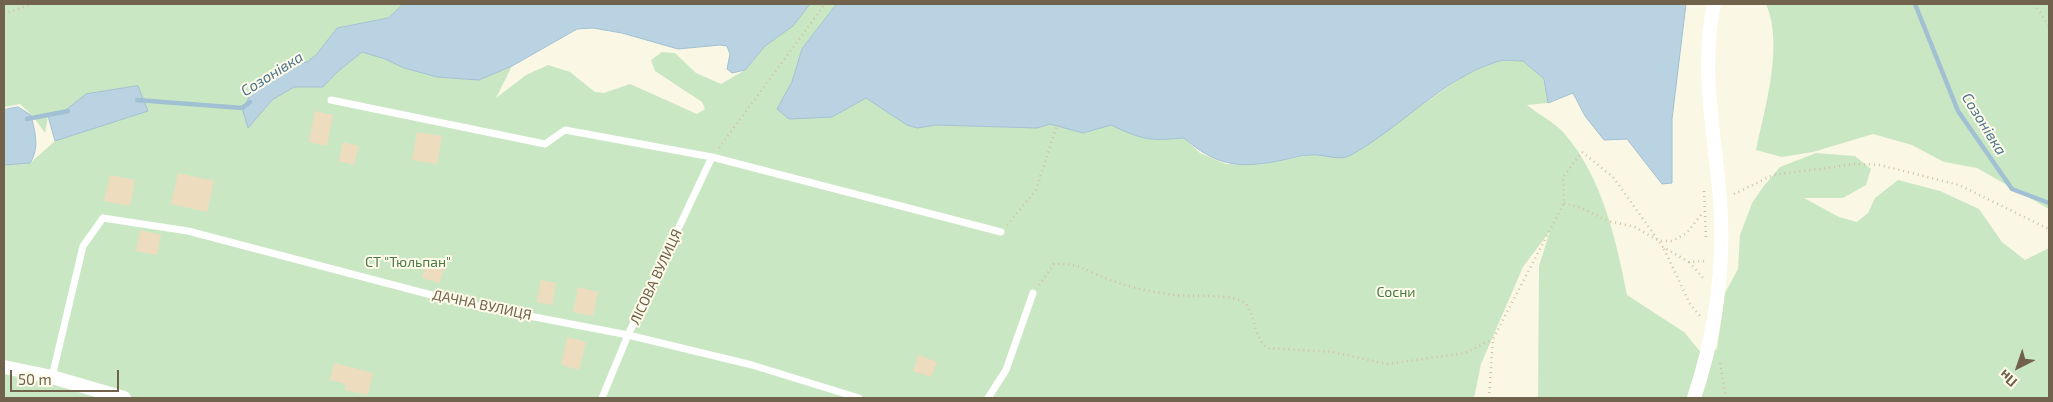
<!DOCTYPE html>
<meta charset="utf-8">
<style>
body{margin:0}
#map{position:relative;width:2053px;height:402px;overflow:hidden;background:#faf7e4;font-family:"Exo 2",sans-serif}
canvas{display:block}
.frame{position:absolute;inset:0;border:5px solid #71624c;pointer-events:none}
.north{position:absolute;left:1993px;top:342px;width:50px;height:50px;-webkit-text-stroke:4px #fefbea;paint-order:stroke;rotate:221deg;font-size:14px;font-weight:700;line-height:20px;text-align:center;color:#71624c}
.north::after{content:'';display:block;margin:auto;width:18px;height:22px;background:#71624c;clip-path:polygon(50% 0,100% 100%,50% 72%,0 100%)}
.scale{position:absolute;left:10px;top:370px;width:109px;height:22px;box-sizing:border-box;border:2px solid #71624c;border-top:0;padding-left:6px;font-size:15px;line-height:18px;white-space:nowrap;color:#71624c;-webkit-text-stroke:4px #fefbea;paint-order:stroke}
</style>
<div id="map">
<canvas width="2053" height="402"></canvas>
<div class="frame"></div>
<div class="north">Пн</div>
<div class="scale">50 m</div>
</div>
<script>
const ctx = document.querySelector('canvas').getContext('2d');
ctx.lineJoin = 'round';
function fillPath(path, color) { ctx.fillStyle = color; ctx.fill(path, 'evenodd'); }
function strokePath(path, color, width, dash) { ctx.strokeStyle = color; ctx.lineWidth = width; ctx.lineCap = dash ? 'butt' : 'round'; ctx.setLineDash(dash || []); ctx.stroke(path); }
function label(font, color, halo, rows, align = 'center') {
  ctx.font = font + ' "Exo 2",sans-serif'; ctx.lineWidth = 4; ctx.setLineDash([]); ctx.textBaseline = 'middle'; ctx.strokeStyle = halo; ctx.fillStyle = color; for (const [text, x, y, turn = 0] of rows) {
    ctx.save(); ctx.translate(x, y); ctx.rotate((+turn || 0) * Math.PI / 180); ctx.textAlign = isNaN(turn) ? turn : align; if (halo) ctx.strokeText(text, 0, 0); ctx.fillText(text, 0, 0); ctx.restore();
  }
}
fillPath(new Path2D(`
 M4,4H404L388,18L337,28L317,54L307,62L277,68L262,78L251,92L248,127L272,100L294,87H323L336,73L362,52L385,59L404,68L437,77L479,80L512,66L496,98L526,75L548,65L570,72L595,92L604,93L630,84L697,114L705,109L702,102L655,71L651,60L662,52L675,53L696,73L721,84L745,70L765,46L793,26L810,4H837L802,49L792,82L778,109L832,117L866,98L907,125L917,128L936,125L1037,128L1050,124L1083,133L1111,124C1141,140 1151,141 1184,138L1200,153L1226,164L1257,165L1311,155L1347,157L1465,75L1498,61H1523L1544,79L1548,103L1527,105C1538,114 1554,122 1564,133C1602,177 1616,239 1627,295L1684,332L1703,355L1717,349L1725,293L1738,269L1740,235L1752,203L1763,187L1780,167L1816,153L1855,156L1871,169L1866,185L1843,198H1804L1839,217L1857,222L1868,213L1875,198L1898,180L1940,191L1979,209L2002,242L2025,260L2049,248V398H1538L1539,266L1550,231L1523,267L1481,364L1474,398H4V165L30,163L55,141L148,111L86,94L62,113L48,116L45,133L32,115L20,104L4,107Z
 M1766,4H2049V209L1977,168L1944,162L1912,145L1873,134L1813,152L1782,157L1756,150C1765,107 1784,45 1766,4Z`), '#cae7c4');
const water = new Path2D(`
 M404,4H810L793,26L765,46L745,70L732,73L727,69L730,54L727,46L720,45L678,49L622,33L593,28L577,29L512,66L479,80L437,77L404,68L385,59L362,52L336,73L323,87H294L272,100L248,128L243,111L251,92L262,78L277,68L307,62L317,54L337,28L388,18Z
 M837,4H1686L1672,119V183L1662,184L1627,139L1604,140L1585,116L1573,93L1548,103L1544,79L1523,61C1514,61 1504,59 1496,62C1440,80 1401,128 1349,156C1340,161 1323,154 1312,155C1301,155 1289,159 1278,161C1238,169 1215,165 1184,138C1149,141 1143,140 1111,125L1083,133L1050,124L1037,128L936,125L917,128L907,125L866,98L832,117L789,119L777,109L792,82L802,49Z
 M138,86L148,111L55,141L48,116L62,113L86,94Z
 M18,107L31,115C35,132 40,148 30,163L4,165V110Z`);
fillPath(water, '#bad3e2');
strokePath(water, '#a1c0d3', 1);
strokePath(new Path2D(`
 M1915,4L1958,111L2012,189L2049,203
 M137,100L242,108L250,102
 M27,119L68,111`), '#a1c0d3', 4.5);
fillPath(new Path2D(`
 M315,111L333,115L327,146L309,142Z
 M417,132L442,136L437,164L412,160Z
 M343,142L359,146L354,165L339,161Z
 M178,173L214,181L207,212L171,204Z
 M110,175L135,180L130,206L104,201Z
 M140,230L161,235L157,255L136,251Z
 M427,257L446,261L440,283L422,278Z
 M541,280L556,283L552,305L537,302Z
 M578,287L598,292L593,316L573,312Z
 M567,337L586,342L579,370L561,365Z
 M918,355L937,362L931,377L913,371Z
 M334,363L373,373L368,395L345,390L346,384L330,380Z`), '#eedcbe');
strokePath(new Path2D(`
 M2034,4L2049,26
 M4,14L32,4
 M719,148L825,4
 M1704,191L1706,238
 M1734,194L1773,175L1855,164L1880,165L1959,185L2049,229
 M1564,203L1582,208L1608,221L1635,227L1659,241H1672L1687,233L1703,212
 M1007,225L1036,190L1057,125L1061,126
 M1664,249L1690,304L1700,316
 M1689,262L1704,279
 M1039,285L1054,264C1080,263 1082,269 1105,278C1127,287 1151,292 1175,295C1191,297 1236,293 1246,304C1256,316 1253,336 1267,348L1333,352L1387,364L1465,353L1493,339
 M1720,363L1726,398
 M1489,398L1493,339L1564,203L1563,177L1582,152L1613,177L1663,247L1689,262L1706,261`), '#d2c0a1', 2.5, [1, 4]);
strokePath(new Path2D(`
 M331,100L545,144L565,130L712,157L1001,232
 M52,377L83,246L103,218L188,231L462,303L628,335L752,365L859,398
 M602,398L628,335L712,157
 M988,398L1006,370L1033,293`), '#fff', 7);
strokePath(new Path2D(`
 M4,367L52,377L124,398
 M1694,398C1715,335 1725,267 1720,200C1715,135 1700,70 1714,4`), '#fff', 14);
label('14px', '#4a7b47', '#fefbea', [
 ["СТ \"Тюльпан\"",408,262],
 ["Сосни",1396,292]
]);
label('14px', '#71624c', '#fefbea', [
 ["ЛІСОВА ВУЛИЦЯ",656,277,-65],
 ["ДАЧНА ВУЛИЦЯ",482,305,12]
]);
label('italic 15px', '#4e7690', '#fefbea', [
 ["Созонівка",272,74,-32],
 ["Созонівка",1984,124,58]
]);
</script>
